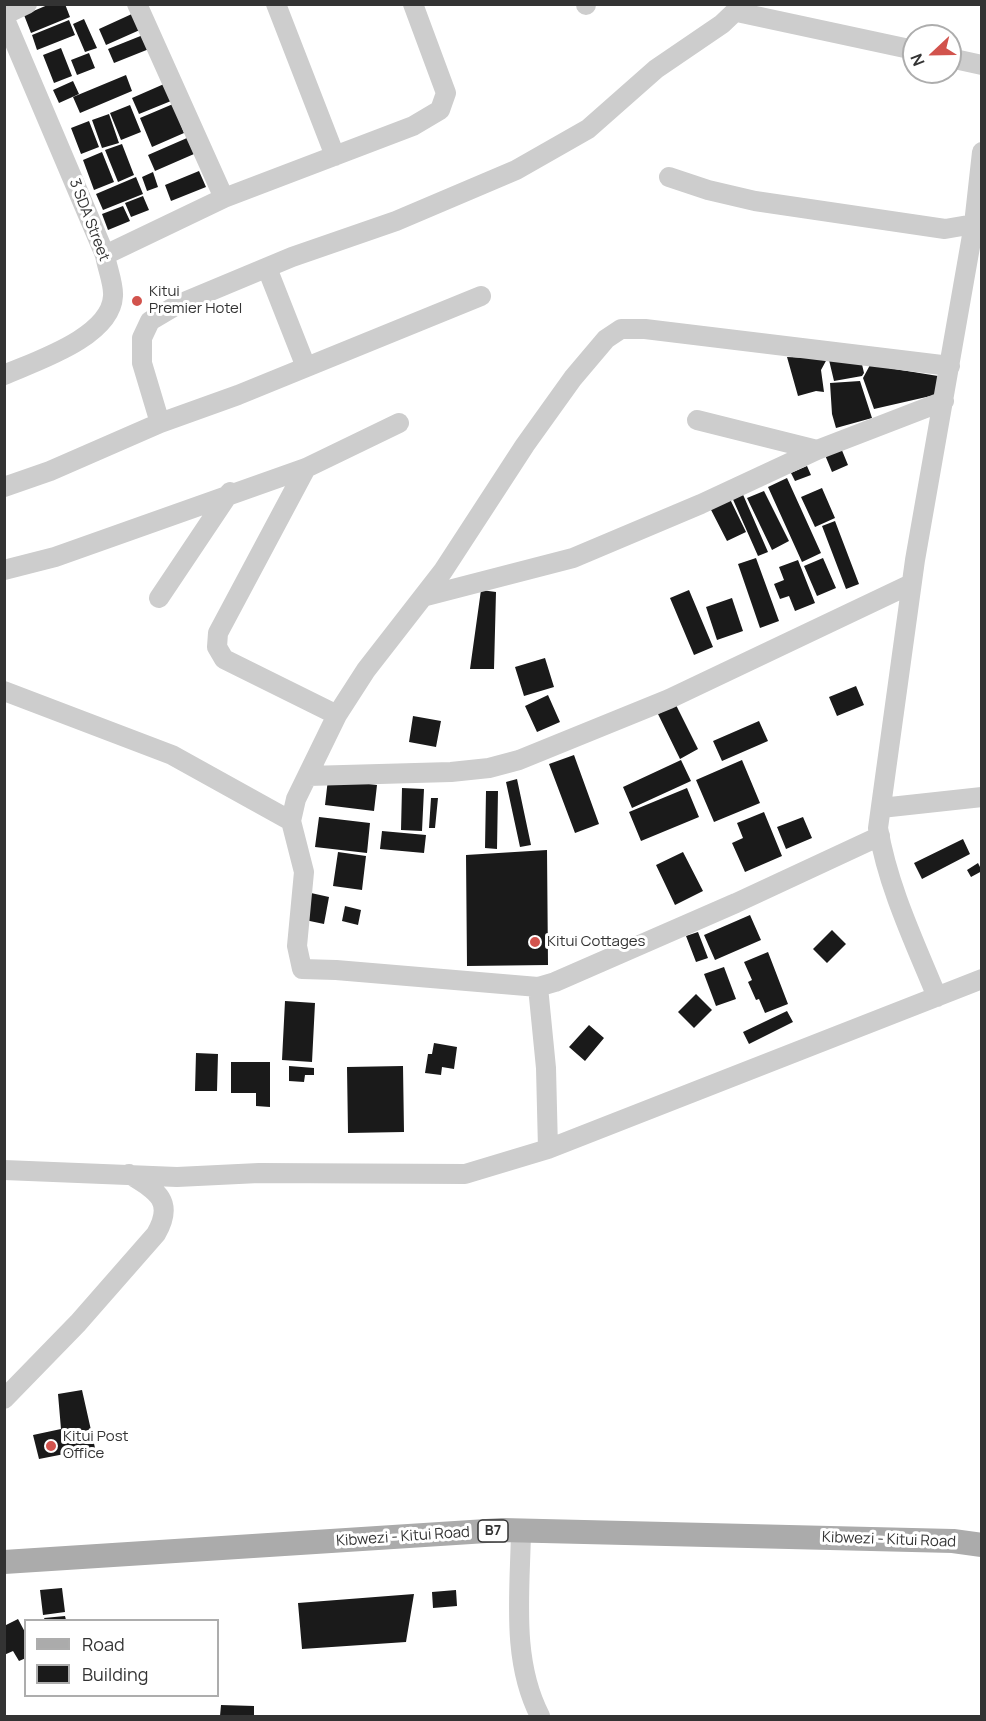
<!DOCTYPE html>
<style>
body{margin:0}
#map{position:relative;width:986px;height:1721px;overflow:hidden;background:#fff;font-family:Manrope,sans-serif}
canvas{display:block}
.frame{position:absolute;inset:0;border:6px solid #333;pointer-events:none}
.legend{position:absolute;left:24px;top:1619px;width:195px;height:78px;box-sizing:border-box;background:#fff;border:2px solid #adadad;margin:0;padding:8px 10px;list-style:none;font-size:18px;color:#333}
.legend li{display:flex;align-items:center;gap:12px;height:30px}
.legend b{width:30px;border:2px solid #adadad}
.north{position:absolute;left:902px;top:24px;width:60px;height:60px;box-sizing:border-box;background:#fff;border:2px solid #adadad;border-radius:50%;rotate:248deg;font-size:16px;font-weight:700;line-height:24px;text-align:center;color:#333}
.north::after{content:'';display:block;margin:auto;width:21px;height:27px;background:#d2534d;clip-path:polygon(50% 0,100% 100%,50% 72%,0 100%)}
</style>
<div id="map">
<canvas width="986" height="1721"></canvas>
<div class="frame"></div>
<ul class="legend">
<li><b style="height:8px;background:#ababab"></b>Road</li>
<li><b style="height:16px;background:#1a1a1a"></b>Building</li>
</ul>
<div class="north">N</div>
</div>
<script>
const ctx = document.querySelector('canvas').getContext('2d');
ctx.lineJoin = 'round';
function fillPath(path, color) { ctx.fillStyle = color; ctx.fill(path, 'evenodd'); }
function strokePath(path, color, width, dash) { ctx.strokeStyle = color; ctx.lineWidth = width; ctx.lineCap = dash ? 'butt' : 'round'; ctx.setLineDash(dash || []); ctx.stroke(path); }
function label(font, color, halo, rows, align = 'center') {
  ctx.font = font + ' Manrope,sans-serif'; ctx.lineWidth = 6; ctx.setLineDash([]); ctx.textBaseline = 'middle'; ctx.strokeStyle = halo; ctx.fillStyle = color; for (const [text, x, y, turn = 0] of rows) {
    ctx.save(); ctx.translate(x, y); ctx.rotate((+turn || 0) * Math.PI / 180); ctx.textAlign = isNaN(turn) ? turn : align; if (halo) ctx.strokeText(text, 0, 0); ctx.fillText(text, 0, 0); ctx.restore();
  }
}
fillPath(new Path2D(`
 M50,4H65L70,17L31,33L24,15Z
 M134,13L142,29L106,45L99,29Z
 M84,19L97,48L85,52L73,24Z
 M69,20L75,35L37,50L32,35Z
 M143,35L149,49L114,63L108,49Z
 M61,48L72,76L54,83L43,55Z
 M89,53L95,68L77,75L71,60Z
 M126,75L132,91L80,113L73,97Z
 M73,81L79,94L59,103L53,90Z
 M164,84L171,101L139,114L132,98Z
 M173,104L184,133L152,147L140,118Z
 M130,105L141,132L121,140L110,113Z
 M109,114L119,143L102,148L92,120Z
 M89,121L99,147L81,154L71,128Z
 M187,138L194,154L155,171L148,155Z
 M122,144L134,175L118,182L105,150Z
 M102,152L114,182L94,190L83,160Z
 M199,171L206,187L171,201L165,185Z
 M153,172L158,187L147,191L142,177Z
 M136,177L143,194L103,210L96,194Z
 M143,196L149,210L131,217L125,203Z
 M123,206L130,221L108,230L102,214Z
 M787,357L827,359L821,370L824,392L816,391L798,396Z
 M829,360H861L864,373L862,376L834,381Z
 M870,365L938,376L935,395L874,409L863,378Z
 M860,381L872,418L836,428L832,414L830,383Z
 M841,448L848,465L832,472L825,455Z
 M807,466L811,475L795,481L791,473Z
 M787,478L821,553L802,562L768,487Z
 M822,488L835,518L815,527L801,497Z
 M741,490L768,552L758,556L731,495Z
 M764,491L789,541L772,550L747,498Z
 M729,497L746,532L727,541L709,506Z
 M835,521L859,584L846,589L822,526Z
 M756,558L779,621L760,628L738,564Z
 M823,558L836,588L817,596L804,566Z
 M798,560L815,603L795,611L789,596L780,599L774,584L784,580L779,567Z
 M481,590L496,592L494,669H470Z
 M689,590L713,647L694,655L670,598Z
 M732,598L743,631L717,640L706,607Z
 M545,658L554,687L524,696L515,667Z
 M856,686L864,705L837,716L829,697Z
 M548,695L560,722L537,732L525,706Z
 M676,705L698,749L680,759L658,714Z
 M413,716L441,721L436,747L409,742Z
 M759,721L768,741L722,761L713,741Z
 M574,755L599,824L575,833L549,764Z
 M681,760L691,781L632,808L623,787Z
 M742,760L760,803L714,822L696,780Z
 M328,779L377,785L374,811L325,805Z
 M517,779L531,845L520,847L506,782Z
 M402,788L424,789L422,831L401,830Z
 M687,788L699,817L641,841L629,812Z
 M486,791H498L497,849L485,848Z
 M431,798H438L435,828H429Z
 M764,812L782,856L745,872L732,843L743,838L737,823Z
 M319,817L370,823L367,853L315,847Z
 M803,817L812,838L786,849L777,827Z
 M382,831L426,835L424,853L380,849Z
 M963,839L970,854L922,879L914,863Z
 M547,850L548,965L467,966L466,855Z
 M338,852L366,856L362,890L333,886Z
 M683,852L703,891L675,905L656,865Z
 M978,863L982,871L971,877L967,870Z
 M311,893L329,897L324,924L305,920Z
 M345,906L361,910L358,925L342,921Z
 M750,915L761,940L715,960L704,935Z
 M832,930L846,944L827,963L813,949Z
 M698,932L708,958L696,962L686,936Z
 M768,952L788,1004L765,1013L759,999L756,1000L748,982L752,980L744,962Z
 M724,967L736,999L716,1006L704,974Z
 M696,994L712,1010L694,1028L678,1012Z
 M285,1001L315,1003L312,1062L282,1060Z
 M787,1011L793,1022L749,1044L743,1032Z
 M589,1025L604,1038L585,1061L569,1047Z
 M434,1043L457,1047L454,1069L442,1067L441,1075L425,1073L428,1054H432Z
 M196,1053L218,1054L217,1091H195Z
 M231,1062H270V1107L256,1106V1093H231Z
 M289,1066L314,1068V1075H305L304,1082L289,1081Z
 M403,1066L404,1132L348,1133L347,1067Z
 M82,1390L95,1448L39,1459L33,1435L61,1429L58,1394Z
 M62,1588L65,1612L43,1615L40,1590Z
 M456,1590L457,1606L433,1608L432,1592Z
 M414,1594L406,1642L302,1649L298,1603Z
 M65,1616L66,1620H45L44,1618Z
 M18,1619L26,1634V1658L19,1661L13,1651L4,1655V1626Z
 M221,1705L254,1706V1716H220Z`), '#1a1a1a');
strokePath(new Path2D(`
 M137,4L224,198
 M276,4L335,156
 M586,4V5
 M737,12L914,50
 M4,15L27,4
 M4,17L105,255C107,268 114,284 113,296C111,337 36,361 4,375
 M950,58L982,65
 M669,177L708,190L755,201L945,229L974,224
 M105,255L224,198L413,126L440,110L446,93L413,4
 M267,268L306,367
 M697,420L817,450
 M160,423L142,363V338L150,321L177,305L292,257L396,221L516,170L588,129L656,69L722,24L743,4
 M306,468L218,633L217,647L224,659L337,715
 M4,487L50,471L160,423L238,395L481,296
 M4,570L55,557L306,468L399,423
 M426,596L573,558L701,504L817,450L944,401
 M159,598L230,492
 M4,691L172,755L291,821
 M308,776L451,772L489,768L519,760L669,699L911,584
 M881,808L982,797
 M538,987L336,970L302,969L297,946L304,872L291,821L296,799L337,715L366,670L443,571L525,445L573,378L606,339L621,329H645L950,366
 M937,997C914,941 888,887 878,828L915,560L974,224L982,152
 M548,1149L546,1068L538,987L555,982L736,903L880,836
 M4,1170L177,1177L259,1173L465,1174L548,1149L982,979
 M4,1399L78,1323L156,1234C175,1201 157,1191 129,1174
 M521,1531C520,1593 511,1660 540,1716`), '#cdcdcd', 20);
strokePath(new Path2D(`
 M4,1562L502,1530L953,1541L982,1545`), '#ababab', 24);
for (const [x, y, r, color] of [
 [137,301,6,"#d2534d"],
 [535,942,6,"#d2534d"],
 [51,1446,6,"#d2534d"]
]) { const dot = new Path2D(); dot.arc(x, y, r, 0, 2 * Math.PI); ctx.fillStyle = color; ctx.fill(dot); strokePath(dot, '#fff', 2); }
for (const [x, y, w] of [
 [493,1531,30]
]) { const box = new Path2D(); box.roundRect(x - w / 2, y - 11, w, 22, 4.5); ctx.fillStyle = '#fff'; ctx.fill(box); strokePath(box, '#333', 1.5); }
label('bold 14px', '#333', null, [
 ["B7",493,1531]
]);
label('15px', '#333', '#fff', [
 ["3 SDA Street",89,220,69],
 ["Kibwezi - Kitui Road",403,1537,-4],
 ["Kibwezi - Kitui Road",889,1540,2]
]);
label('15px', '#333', '#fff', [
 ["Kitui",149,292],
 ["Premier Hotel",149,309],
 ["Kitui Cottages",547,942],
 ["Kitui Post",63,1437],
 ["Office",63,1454]
], 'left');
</script>
